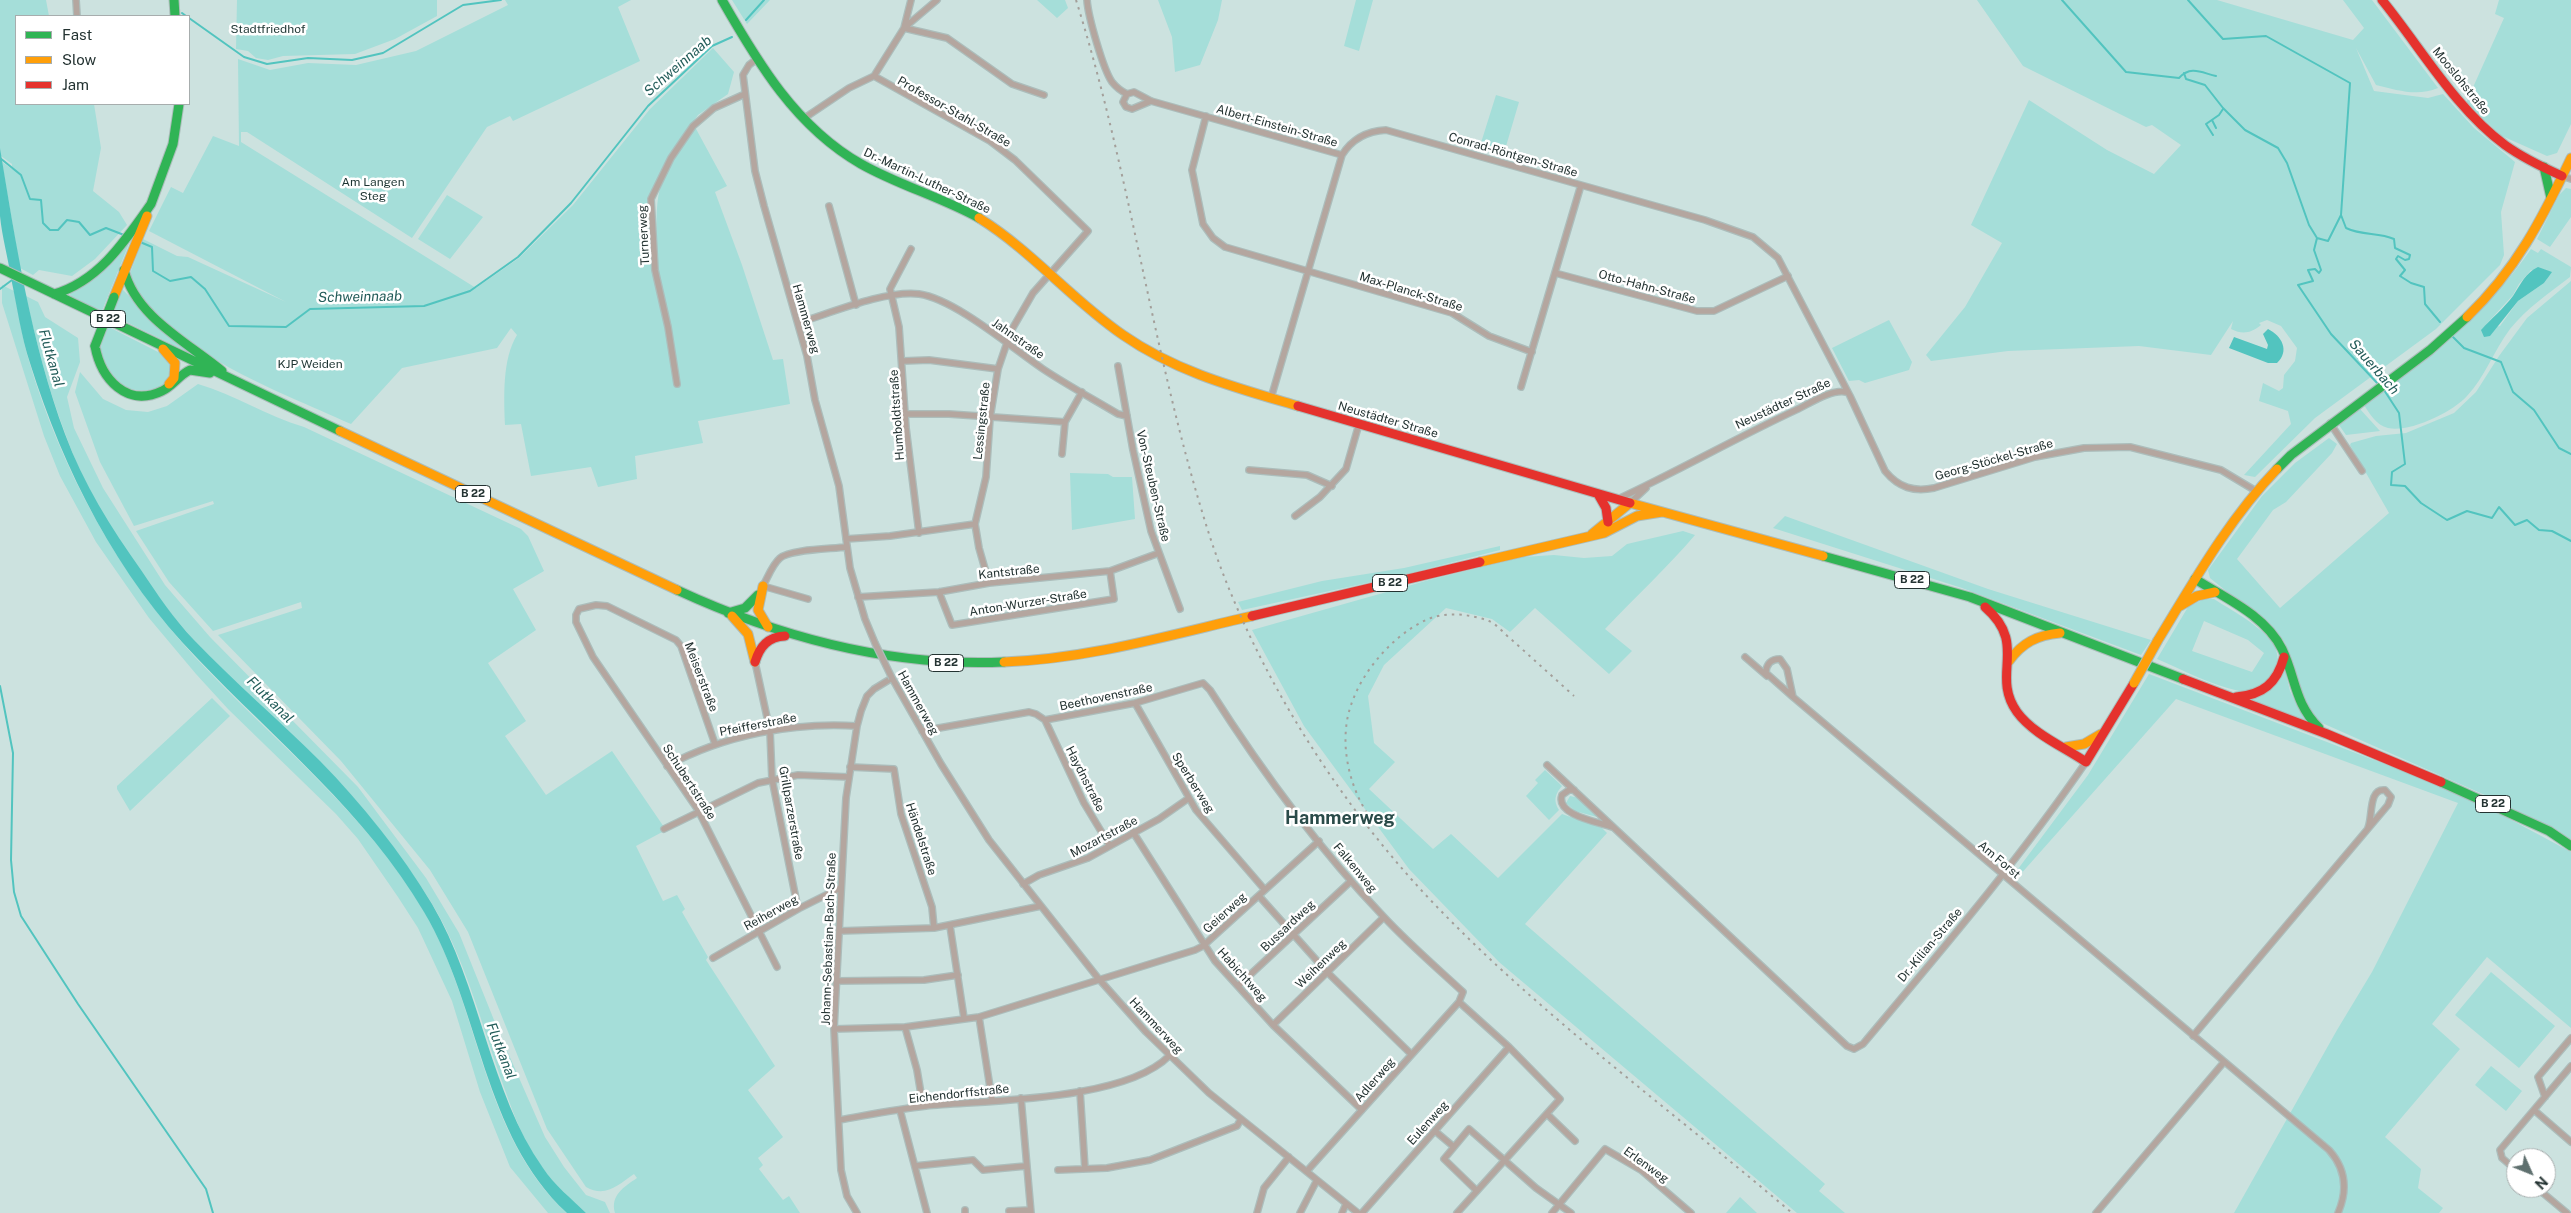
<!DOCTYPE html>
<meta charset="utf-8">
<style>
body{margin:0}
#map{position:relative;width:2571px;height:1213px;overflow:hidden;background:#cce2df;font-family:"Public Sans",sans-serif}
canvas{display:block}
.legend{position:absolute;left:15px;top:15px;width:175px;height:90px;box-sizing:border-box;background:#fff;border:1px solid #a7adad;margin:0;padding:6px 9px;list-style:none;font-size:15px;color:#243332}
.legend li{display:flex;align-items:center;gap:10px;height:25px}
.legend b{width:25px;border:1px solid #a7adad}
.north{position:absolute;left:2506px;top:1148px;width:50px;height:50px;box-sizing:border-box;background:#fff;border:1px solid #a7adad;border-radius:50%;rotate:134deg;font-size:14px;font-weight:700;line-height:20px;text-align:center;color:#243332}
.north::after{content:'';display:block;margin:auto;width:18px;height:22px;background:#5f706f;clip-path:polygon(50% 0,100% 100%,50% 72%,0 100%)}
</style>
<div id="map">
<canvas width="2571" height="1213"></canvas>
<ul class="legend">
<li><b style="height:6px;background:#30b455"></b>Fast</li>
<li><b style="height:6px;background:#ff9f0a"></b>Slow</li>
<li><b style="height:6px;background:#e5322d"></b>Jam</li>
</ul>
<div class="north">N</div>
</div>
<script>
const ctx = document.querySelector('canvas').getContext('2d');
ctx.lineJoin = 'round';
function fillPath(path, color) { ctx.fillStyle = color; ctx.fill(path, 'evenodd'); }
function strokePath(path, color, width, dash) { ctx.strokeStyle = color; ctx.lineWidth = width; ctx.lineCap = dash ? 'butt' : 'round'; ctx.setLineDash(dash || []); ctx.stroke(path); }
function label(font, color, halo, rows, align = 'center') {
  ctx.font = font + ' "Public Sans",sans-serif'; ctx.lineWidth = 5; ctx.setLineDash([]); ctx.textBaseline = 'middle'; ctx.strokeStyle = halo; ctx.fillStyle = color; for (const [text, x, y, turn = 0] of rows) {
    ctx.save(); ctx.translate(x, y); ctx.rotate((+turn || 0) * Math.PI / 180); ctx.textAlign = isNaN(turn) ? turn : align; if (halo) ctx.strokeText(text, 0, 0); ctx.fillText(text, 0, 0); ctx.restore();
  }
}
fillPath(new Path2D(`
 M0,0H46L49,16H16V104H94L101,148L93,191L119,212L127,225L95,259L72,276L39,270L33,275L20,268L2,162L12,169V164L1,156L0,148Z
 M237,0H437V16L395,39L355,54L283,56L268,60L256,58L248,51L236,49Z
 M505,0H631L618,7L640,61L513,121L510,116L487,127L412,238L247,132H241V142L476,288L519,258L573,205L650,109L713,48L734,72L728,94L698,115L665,163L649,205L648,224L651,251L656,250C657,230 655,208 660,188C666,166 682,146 695,127L727,186L715,192L742,265L773,360L783,359L790,404L698,421L703,443L635,456L637,479L598,487L591,467L531,476L521,424L505,425C504,398 502,359 517,335L511,328L497,348L402,368L351,424C272,388 177,356 128,279L143,239L177,256L188,257L286,302L149,231L171,187L183,193L213,136L239,146L238,59L270,70L308,63L356,65L416,51L508,5Z
 M732,0H770L747,24Z
 M1037,0H1065L1068,8L1057,18Z
 M1158,0H1222L1218,20L1200,65L1175,72L1172,37Z
 M1356,0H1373L1359,51L1344,46Z
 M1977,0H2217L2353,40L2364,28L2343,0H2372L2438,88C2417,97 2397,90 2376,85L2356,48L2374,91L2428,98L2443,94L2474,128L2515,162L2501,212L2504,255L2500,265L2436,329L2315,418L2255,477L2244,475L2291,424L2288,411L2259,401L2263,383L2279,391L2283,388L2284,375L2295,361L2297,348L2281,326L2267,320L2259,323L2261,325C2251,333 2243,335 2231,329L2233,321L2211,355L2139,346L2008,351L1931,361L1926,355L1965,307L2002,243L1971,225L2029,100L2107,150L2154,174L2181,145L2152,125L2146,127L2023,66Z
 M2499,0H2571V124L2557,153L2547,156L2502,136L2466,103L2504,18L2495,14Z
 M1496,95L1519,102L1504,153L1480,146Z
 M2566,188L2571,189V217L2550,247L2537,239L2559,195Z
 M447,195L483,217L450,259L418,239Z
 M132,236L102,311L71,297L70,294Z
 M2531,249L2538,253L2541,249L2571,267L2570,277C2549,293 2527,308 2510,329C2494,350 2485,377 2467,396C2453,412 2409,433 2388,428C2376,425 2370,414 2364,405C2427,359 2487,313 2531,249ZM2531,270L2547,279L2544,283L2518,301L2500,326L2481,330L2513,295L2519,284Z
 M2571,281V840L2494,799L2313,719L2297,689L2285,643L2277,632L2210,578L2208,570L2262,496L2295,463L2329,438L2337,444L2332,453L2286,502L2273,510L2237,559L2280,608L2389,513L2350,445L2351,443L2376,436L2406,433L2454,413L2476,392L2499,356L2527,318Z
 M2,285L14,291C19,314 22,338 29,361C61,469 117,572 194,656C272,740 366,812 425,913C480,1008 482,1136 567,1213H548L510,1167L480,1092L452,1001L418,928L398,897L358,839L336,814L228,709L196,674L149,618L96,542L60,476L44,436L2,303Z
 M123,290L157,323L200,358L112,315L121,292Z
 M26,296L38,302L45,317L78,338L80,362L67,397L74,428L103,488L165,585L210,637L358,787L426,878L459,933L498,1030L545,1137L564,1167L586,1195L605,1202L610,1213H586C572,1199 555,1186 544,1170C523,1143 511,1107 500,1076C480,1018 463,954 431,902C399,851 361,803 318,760C277,719 231,682 192,638C142,581 90,505 65,433C48,388 36,342 26,296Z
 M1889,320L1912,362L1909,370L1865,383L1859,380L1849,381L1832,348Z
 M107,326L162,354L172,368L166,384C142,398 106,389 101,357C99,347 104,335 107,326Z
 M80,372L103,399L126,410L148,412L167,406L198,384C235,395 267,416 304,427L521,529L528,536L544,571L513,589L536,630L488,663L526,721L505,736L546,795L612,751L666,830L636,846L663,901L677,895L685,909L682,912L708,957L706,960L775,1066L748,1090L783,1137L758,1158L763,1165L759,1169L783,1200L789,1196L800,1213H615C610,1195 624,1187 637,1178L634,1174C618,1185 606,1198 586,1187L547,1129L468,932L430,870L341,761L218,635L302,608L301,602L213,631L169,582L136,531L214,504L213,501L134,526L100,462L75,392Z
 M2360,409L2380,431L2346,435L2339,425Z
 M1070,473L1108,474L1113,477H1132L1135,519L1072,530Z
 M1785,516L1988,589L2151,640L2141,655L1962,588L1773,528Z
 M1683,531L1695,535C1667,568 1635,597 1605,629L1632,651L1609,674L1535,608L1510,632L1492,619L1446,608L1384,665L1368,696L1374,743L1395,762L1369,789L1433,849L1451,834L1498,878L1562,814L1602,828L1607,833L1525,924L1825,1184L1819,1191L1845,1213H1797L1499,962L1409,869L1304,726L1252,630L1429,580L1523,557L1554,555L1584,558L1612,556L1627,544Z
 M1500,546V550L1399,576L1242,610L1238,602L1322,581L1404,568Z
 M2204,599H2214C2233,612 2288,638 2276,666C2275,670 2273,676 2270,679C2261,687 2251,693 2239,691C2211,685 2183,670 2157,659L2188,607ZM2204,621L2248,640L2264,653L2252,672L2192,651Z
 M2285,670L2290,691L2306,722L2248,700C2268,695 2276,688 2285,670Z
 M2149,674L2463,794L2571,852V1028L2487,957L2432,1024L2460,1049L2385,1137L2421,1169L2418,1188L2443,1208L2439,1213H2234L2337,1030L2372,972L2458,803L2176,699L2019,876L2015,873L2088,775Z
 M212,698L230,716L130,811L117,789V786Z
 M1545,770L1562,786C1555,794 1553,801 1559,810L1549,820L1526,796L1538,783L1535,780Z
 M1570,796L1579,798L1597,817L1575,811L1566,803Z
 M2491,972L2555,1026L2519,1068L2455,1015Z
 M2491,1066L2522,1091L2506,1111L2475,1085Z
 M1740,1197L1757,1213H1726Z`), '#a5ded9');
fillPath(new Path2D(`
 M0,148C16,245 31,342 65,434C83,483 111,528 141,570C157,594 174,619 194,640C234,682 279,720 320,761C362,804 401,852 432,904C480,985 490,1093 543,1168C554,1185 572,1199 586,1213H567C482,1134 481,1008 424,912C366,813 275,740 197,658C117,576 64,471 30,363C21,336 17,306 11,278C8,257 2,237 0,216C0,194 0,170 0,148Z
 M2538,267L2552,272L2544,283L2518,301L2490,336L2484,337L2481,330C2491,319 2504,308 2513,296C2521,284 2525,273 2538,267Z
 M2268,329C2282,336 2290,351 2277,363H2268L2229,348L2234,337L2267,349L2268,345L2263,334Z`), '#52c4bf');
strokePath(new Path2D(`
 M2062,0L2126,72L2179,78C2191,65 2202,73 2216,76
 M2188,0L2223,39L2266,36L2350,83L2341,215L2328,241L2317,238L2314,250L2321,270L2319,273L2315,269L2308,270L2313,281L2298,285L2331,334L2379,385
 M182,13L186,16
 M189,18L244,57L267,64L308,58L352,60L383,53L463,5L501,0
 M746,20L764,0
 M2184,73L2186,79L2205,85L2223,108L2245,130L2278,148L2287,163L2309,225L2317,238
 M2212,120L2216,128
 M2213,135L2206,124L2219,115L2223,109
 M0,158L21,175L30,199L41,200L43,223L50,230H58L67,220L79,222L90,235L106,228L124,235
 M2341,215L2346,228C2363,236 2378,232 2394,239L2395,248L2410,255L2409,259L2405,260L2398,256L2396,259L2405,270L2400,276L2411,283L2424,287L2425,304L2440,322
 M140,242L152,247L153,271L170,281L191,277L205,289L229,326L286,327L310,309L424,306L470,291L518,257L571,203L648,106L712,46L732,37
 M0,289L12,280
 M2453,337L2464,348L2501,362L2513,392L2534,410L2559,448L2571,454
 M2384,390L2399,413L2405,464L2392,472L2391,485L2405,486L2421,503L2447,520L2467,511L2492,518L2499,507L2515,525L2527,520L2539,530L2552,531L2571,541
 M0,686L13,753L11,860L14,892L21,916L78,1004L206,1189L213,1213`), '#52c4bf', 2);
const street = new Path2D(`
 M76,0L77,16
 M1087,0C1088,16 1103,69 1112,82C1116,87 1121,91 1127,94
 M904,28L947,38L1012,84L1044,95
 M904,28L937,0
 M758,58L749,65L743,75L755,171L764,206L807,356L815,400L839,486L850,568L865,619L875,643
 M874,76L990,141L1015,160L1088,231L1033,293L1011,331L998,369L990,418L986,477L975,524L979,548L989,583
 M1151,101L1132,109L1126,107L1123,102L1127,94L1134,92L1151,101L1342,155
 M1206,116L1192,170L1203,224L1213,238L1225,247L1452,313L1489,336L1532,352
 M803,119L849,88L874,76L904,28L911,0
 M2562,176L2571,179
 M829,206L856,305
 M911,249L890,289L899,327L906,428L919,533
 M1555,273L1697,311H1714L1788,276
 M798,323C831,313 885,290 919,294C955,299 1012,348 1043,369C1067,385 1093,399 1118,414L1127,416
 M903,361L929,360L998,369
 M1118,366L1133,450L1151,531L1180,609
 M677,384L668,327L655,270L651,199L671,158L693,126L714,108L745,94
 M1521,387L1581,185
 M1271,398L1342,155C1352,139 1367,131 1386,130L1705,220L1753,237L1778,258L1850,396L1885,471C1899,488 1914,492 1934,488L2035,457L2084,448L2130,447L2221,470L2256,491
 M906,414H949L1065,422
 M2330,423L2362,471
 M1062,454L1065,422L1082,392
 M1249,470L1307,475L1332,486
 M1618,499C1678,471 1736,438 1796,410C1809,404 1831,389 1846,392
 M1630,503L1646,488
 M1295,516L1320,497L1346,469L1359,424
 M846,539L890,536L975,524
 M939,592L952,625L1114,599L1110,571
 M858,597L939,592L989,583L1110,571L1159,553
 M808,599L763,586C768,577 772,565 780,558C791,549 831,549 846,547
 M1745,657L1767,676
 M755,662L770,731L772,779L798,909
 M1793,697L1766,673C1766,664 1771,659 1780,659L1787,669L1793,697L2329,1150C2346,1169 2348,1190 2338,1213
 M1135,703L1196,810L1265,890
 M1045,720L1135,703L1203,683L1210,690C1261,770 1317,847 1383,916C1408,943 1436,967 1463,992L1459,1002L1307,1171
 M922,731L1029,712L1036,714L1045,720L1084,803L1110,846
 M715,744L681,646L676,640L607,606L596,605L579,609L576,615V622L593,657L698,810L777,967
 M1547,765L1847,1046L1854,1049L1863,1044C1940,952 2018,861 2086,762
 M667,766C724,735 793,722 857,726
 M850,767L894,769L901,814L932,907L934,928
 M1574,790H1569L1562,795C1555,815 1598,822 1612,827
 M664,829L758,783L798,775L849,777
 M1133,832L1215,961L1273,1025L1362,1110
 M1023,884L1039,875L1088,858L1159,819L1189,798
 M1259,896L1327,972L1411,1054
 M950,926L964,1018
 M839,931L934,928L1041,906
 M713,958L798,909L840,888
 M837,981L924,980L958,975
 M1238,986L1351,881
 M979,1017L992,1100
 M1273,1025L1384,917
 M905,1027L917,1070L923,1106
 M834,1029L905,1027L979,1017L1195,950L1203,946L1319,841
 M2193,1036L2388,805L2391,797L2385,790C2368,788 2373,817 2368,828
 M1080,1091L1085,1169
 M2545,1097L2538,1077L2571,1038
 M1021,1098L1031,1213
 M900,1110L927,1213
 M2534,1110L2571,1142
 M1547,1114L1575,1141
 M839,1120C868,1115 897,1109 926,1106C989,1100 1124,1101 1169,1056
 M1435,1131L1454,1147
 M915,1166L973,1160L983,1170L1026,1166
 M1058,1170L1107,1168L1150,1160L1237,1126L1241,1119
 M2516,1170L2502,1158L2500,1150L2571,1066
 M2537,1188L2567,1213
 M1477,1191L1444,1159L1469,1129L1536,1188L1571,1213
 M965,1210V1213
 M1009,1211L1030,1210
 M857,1213L847,1196L841,1170L834,1029L846,798L857,726L861,711L867,696L874,689L892,678L941,764L989,840L1098,978L1146,1032L1209,1093L1358,1213
 M1257,1213L1264,1188L1289,1157
 M1300,1213L1317,1180
 M1342,1213L1346,1204
 M1362,1213L1509,1047
 M1457,1213L1560,1099L1509,1047L1459,1002
 M1552,1213L1605,1149L1641,1170L1691,1213
 M2096,1213L2224,1062`);
const fast = new Path2D(`
 M174,0L175,16
 M722,0C758,63 796,127 861,164C898,185 941,197 979,218
 M2544,167L2551,198
 M151,204L173,144L179,104
 M0,268L340,431
 M124,270C136,317 187,342 222,371
 M54,294C99,281 125,241 151,204
 M95,346C101,379 127,408 162,391C173,386 179,375 190,370L210,373
 M2277,469L2291,455L2430,350L2467,317
 M1823,556L1970,597L2183,679
 M2195,579C2225,598 2265,615 2282,649C2296,678 2294,703 2319,728
 M677,590C781,638 889,667 1004,662
 M728,613L745,608L758,595
 M2441,782L2549,831L2571,846`);
const slow = new Path2D(`
 M979,218C1032,251 1072,300 1123,335C1176,372 1237,388 1298,406
 M114,297L147,216
 M2467,317C2516,270 2542,219 2571,158
 M163,349L175,363L174,378L169,384
 M340,431L677,590
 M1592,534L1630,503L1823,556
 M1480,562L1604,533L1637,516L1662,512
 M763,586L758,610L768,627
 M2180,606L2197,596L2215,592
 M732,616L748,634L755,662
 M2158,640C2194,581 2229,519 2277,469
 M2009,661C2022,643 2037,635 2060,633
 M1004,662C1088,659 1170,635 1252,616
 M2066,747L2084,744L2101,734`);
const jam = new Path2D(`
 M2382,0C2421,48 2455,108 2505,145C2523,158 2542,167 2562,176
 M1298,406L1630,503
 M1598,494L1606,508L1608,522
 M1985,607C2029,645 1990,674 2017,712C2033,734 2064,747 2086,762L2134,683
 M1252,616L1480,562
 M755,662C760,646 768,637 785,636
 M2183,679L2327,734L2441,782
 M2236,697C2263,695 2277,683 2284,657`);
strokePath(street, '#acbdbb', 8);
strokePath(fast, '#acbdbb', 11);
strokePath(slow, '#acbdbb', 11);
strokePath(jam, '#acbdbb', 11);
strokePath(street, '#b4a69f', 5.5);
strokePath(fast, '#30b455', 9);
strokePath(slow, '#ff9f0a', 9);
strokePath(jam, '#e5322d', 9);
strokePath(new Path2D(`
 M1076,0C1131,175 1153,359 1209,534C1253,670 1342,810 1442,912C1549,1022 1675,1113 1792,1213
 M1371,819C1353,794 1343,759 1346,729C1349,686 1387,638 1426,620C1445,611 1470,614 1489,621C1497,624 1505,635 1512,640C1533,659 1553,677 1574,696`), '#a39f9a', 2, [2.5, 5]);
const streetBridge = new Path2D(`
 M875,643L892,678`);
const fastBridge = new Path2D(`
 M95,346L114,297`);
const slowBridge = new Path2D(`
 M2134,683L2158,640`);
strokePath(streetBridge, '#acbdbb', 8, []);
strokePath(fastBridge, '#acbdbb', 11, []);
strokePath(slowBridge, '#acbdbb', 11, []);
strokePath(streetBridge, '#b4a69f', 5.5);
strokePath(fastBridge, '#30b455', 9);
strokePath(slowBridge, '#ff9f0a', 9);
for (const [x, y, w] of [
 [108,319,35],
 [473,494,35],
 [1912,580,35],
 [1390,583,35],
 [946,663,35],
 [2493,804,35]
]) { const box = new Path2D(); box.roundRect(x - w / 2, y - 8.5, w, 17, 4); ctx.fillStyle = '#fff'; ctx.fill(box); strokePath(box, '#243332', 1); }
label('bold 11px', '#243332', null, [
 ["B 22",108,319],
 ["B 22",473,494],
 ["B 22",1912,580],
 ["B 22",1390,583],
 ["B 22",946,663],
 ["B 22",2493,804]
]);
label('12px', '#1d3432', '#fff', [
 ["Stadtfriedhof",268,29],
 ["Am Langen",373,182],
 ["Steg",373,196],
 ["KJP Weiden",310,364]
]);
label('12px', '#243332', '#fff', [
 ["Mooslohstraße",2461,81,51],
 ["Professor-Stahl-Straße",954,112,30],
 ["Albert-Einstein-Straße",1277,126,16],
 ["Conrad-Röntgen-Straße",1513,155,16],
 ["Dr.-Martin-Luther-Straße",927,181,25],
 ["Turnerweg",644,235,-93],
 ["Otto-Hahn-Straße",1647,287,15],
 ["Max-Planck-Straße",1411,292,17],
 ["Hammerweg",806,319,74],
 ["Jahnstraße",1018,339,35],
 ["Neustädter Straße",1783,404,-25],
 ["Humboldtstraße",897,415,-94],
 ["Neustädter Straße",1388,420,16],
 ["Lessingstraße",982,421,-84],
 ["Georg-Stöckel-Straße",1994,460,-16],
 ["Von-Steuben-Straße",1153,486,77],
 ["Kantstraße",1009,572,-6],
 ["Anton-Wurzer-Straße",1028,603,-9],
 ["Meiserstraße",701,677,69],
 ["Beethovenstraße",1106,697,-12],
 ["Hammerweg",918,703,61],
 ["Pfeifferstraße",758,725,-11],
 ["Haydnstraße",1085,779,63],
 ["Schubertstraße",689,782,57],
 ["Sperberweg",1193,783,58],
 ["Grillparzerstraße",791,813,80],
 ["Mozartstraße",1104,837,-28],
 ["Händelstraße",921,839,72],
 ["Am Forst",1999,860,40],
 ["Falkenweg",1355,868,50],
 ["Reiherweg",771,913,-29],
 ["Geierweg",1225,913,-42],
 ["Bussardweg",1288,926,-43],
 ["Johann-Sebastian-Bach-Straße",829,939,-88],
 ["Dr.-Kilian-Straße",1930,945,-50],
 ["Weihenweg",1321,964,-44],
 ["Habichtweg",1242,975,48],
 ["Hammerweg",1156,1026,47],
 ["Adlerweg",1375,1080,-49],
 ["Eichendorffstraße",959,1094,-6],
 ["Eulenweg",1428,1123,-48],
 ["Erlenweg",1646,1165,36]
]);
label('italic 14px', '#235c59', '#fff', [
 ["Schweinnaab",678,66,-41],
 ["Schweinnaab",360,297,-1],
 ["Flutkanal",51,358,74],
 ["Sauerbach",2374,367,49],
 ["Flutkanal",270,700,45],
 ["Flutkanal",501,1051,69]
]);
label('bold 18px', '#2a4b49', '#fff', [
 ["Hammerweg",1340,818]
]);
</script>
